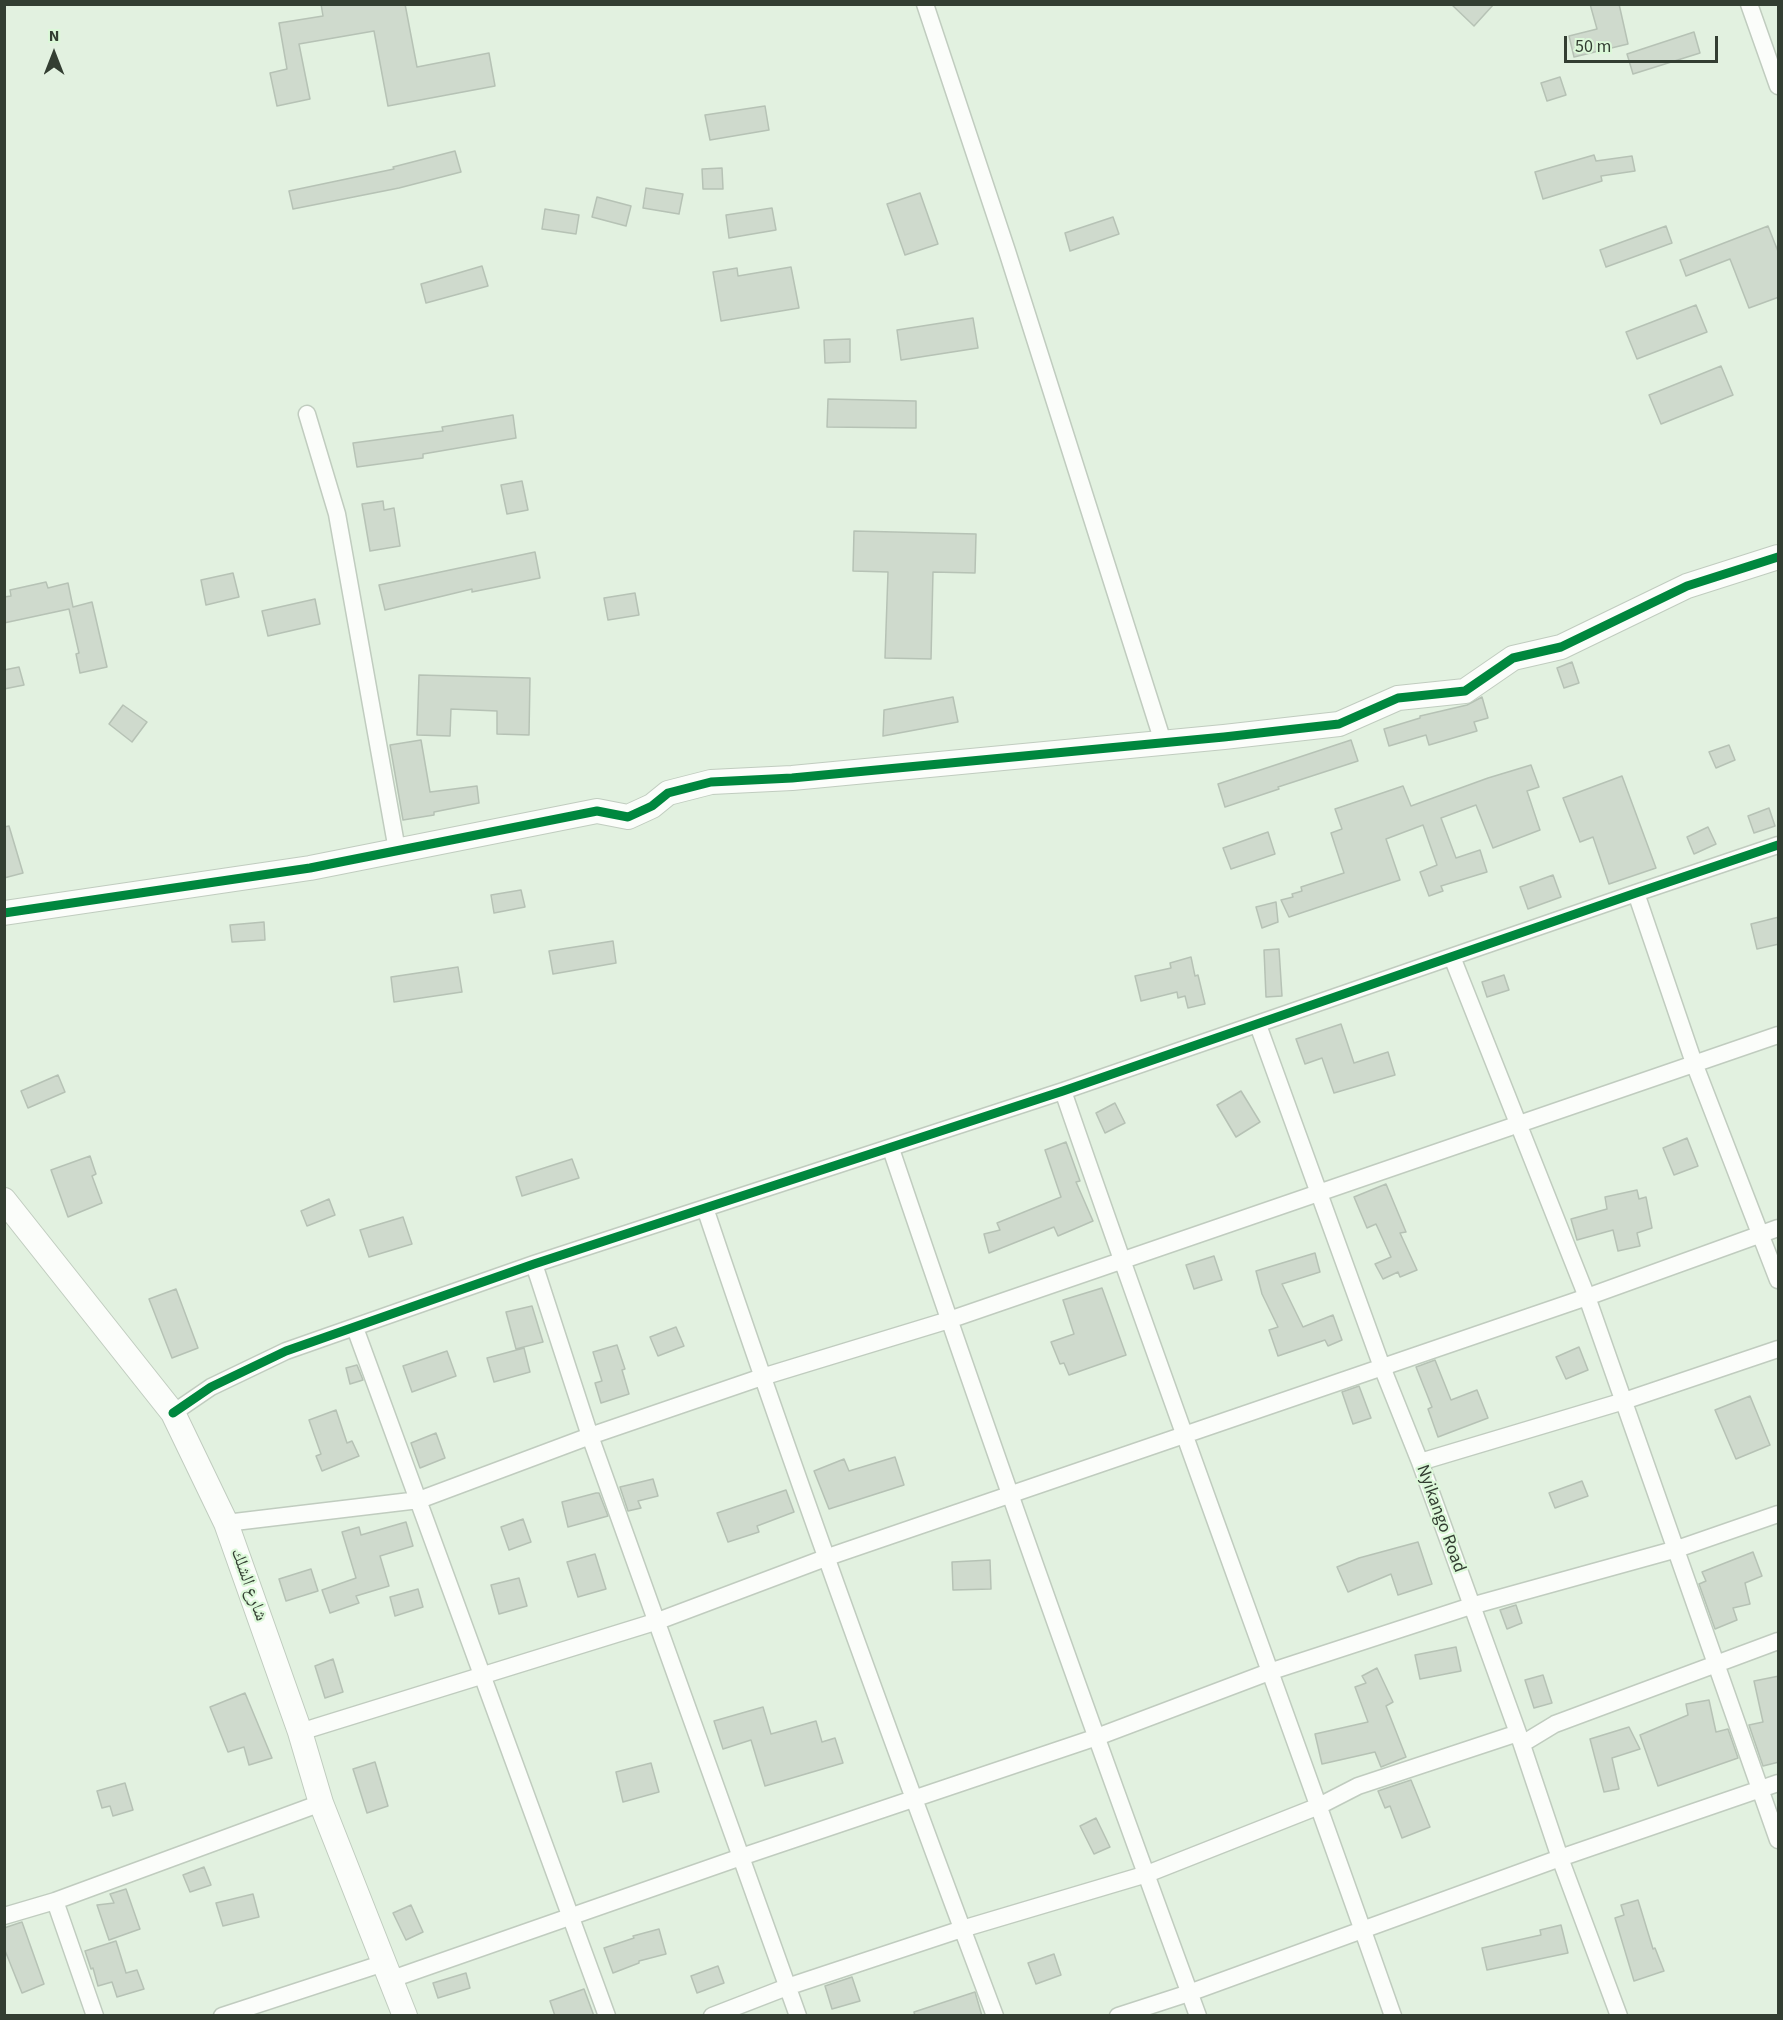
<!DOCTYPE html>
<meta charset="utf-8">
<style>
body{margin:0}
#map{position:relative;width:1783px;height:2020px;overflow:hidden;background:#e2f1e0;font-family:"Source Sans 3",sans-serif}
canvas{display:block}
.frame{position:absolute;inset:0;border:6px solid #333e32;pointer-events:none}
.north{position:absolute;left:24px;top:24px;width:60px;height:60px;-webkit-text-stroke:4px #dcf8d9;paint-order:stroke;rotate:0deg;font-size:16px;font-weight:700;line-height:24px;text-align:center;color:#333e32}
.north::after{content:'';display:block;margin:auto;width:21px;height:27px;background:#333e32;clip-path:polygon(50% 0,100% 100%,50% 72%,0 100%)}
.scale{position:absolute;left:1564px;top:36px;width:154px;height:27px;box-sizing:border-box;border:3px solid #333e32;border-top:0;padding-left:8px;font-size:18px;line-height:21px;white-space:nowrap;color:#333e32;-webkit-text-stroke:4px #dcf8d9;paint-order:stroke}
</style>
<div id="map">
<canvas width="1783" height="2020"></canvas>
<div class="frame"></div>
<div class="north">N</div>
<div class="scale">50 m</div>
</div>
<script>
const ctx = document.querySelector('canvas').getContext('2d');
ctx.lineJoin = 'round';
function fillPath(path, color) { ctx.fillStyle = color; ctx.fill(path, 'evenodd'); }
function strokePath(path, color, width, dash) { ctx.strokeStyle = color; ctx.lineWidth = width; ctx.lineCap = dash ? 'butt' : 'round'; ctx.setLineDash(dash || []); ctx.stroke(path); }
function label(font, color, halo, rows, align = 'center') {
  ctx.font = font + ' "Source Sans 3","Noto Naskh Arabic",sans-serif'; ctx.lineWidth = 4.5; ctx.setLineDash([]); ctx.textBaseline = 'middle'; ctx.strokeStyle = halo; ctx.fillStyle = color; for (const [text, x, y, turn = 0] of rows) {
    ctx.save(); ctx.translate(x, y); ctx.rotate((+turn || 0) * Math.PI / 180); ctx.textAlign = isNaN(turn) ? turn : align; if (halo) ctx.strokeText(text, 0, 0); ctx.fillText(text, 0, 0); ctx.restore();
  }
}
const building = new Path2D(`
 M321,4H405L417,67L489,53L495,86L388,106L374,31L299,44L310,99L277,106L270,73L287,69L279,23L323,16Z
 M1451,4H1494L1474,26Z
 M1590,4H1619L1628,44L1574,57L1569,36L1597,29Z
 M1694,32L1700,53L1633,74L1627,54Z
 M1560,77L1566,95L1547,101L1541,83Z
 M765,106L769,130L710,140L705,115Z
 M455,151L461,172L399,188L293,209L289,191L394,169L393,167Z
 M1594,155L1596,161L1632,156L1635,171L1601,176L1602,181L1543,199L1535,172Z
 M722,168L723,189H703L702,169Z
 M646,188L683,194L679,214L643,208Z
 M920,193L938,244L905,255L887,204Z
 M597,197L631,206L626,226L592,217Z
 M772,208L776,230L729,238L726,215Z
 M545,209L579,215L576,234L542,229Z
 M1113,217L1119,234L1070,251L1065,233Z
 M1666,226L1672,243L1606,267L1600,250Z
 M1768,226L1779,254V297L1749,308L1730,259L1686,276L1680,260Z
 M482,266L488,286L426,303L421,284Z
 M791,267L799,308L721,321L713,272L737,268L738,276Z
 M1696,305L1707,332L1637,359L1626,332Z
 M973,318L978,348L901,360L897,330Z
 M850,339V362L825,363L824,340Z
 M1721,366L1733,395L1661,424L1649,395Z
 M828,399L916,401V428L827,427Z
 M513,415L516,438L423,454V458L357,467L353,443L443,431L442,427Z
 M522,481L528,510L507,514L501,485Z
 M383,501L384,510L394,508L400,546L370,551L362,504Z
 M854,531L976,534L975,573L933,572L931,659L885,658L888,572L853,571Z
 M535,552L540,578L472,592V589L385,610L379,585Z
 M233,573L239,597L206,605L201,580Z
 M46,582L48,588L68,583L73,607L92,602L107,667L80,673L76,654L79,653L69,609L4,623V597L11,596L10,590Z
 M635,593L639,615L608,620L604,598Z
 M315,599L320,624L268,636L262,611Z
 M1572,662L1579,683L1564,688L1557,668Z
 M19,667L24,685L4,689V670Z
 M419,675L530,678L529,735L497,734V711L451,709L450,736L417,735Z
 M953,697L958,722L883,736L884,710Z
 M1482,697L1488,718L1474,722L1477,731L1429,745L1426,735L1389,746L1384,729L1420,718V716L1467,705Z
 M123,705L147,722L132,742L109,724Z
 M421,740L430,792L477,786L479,803L434,812V815L403,820L390,745Z
 M1351,740L1358,761L1278,787L1279,789L1225,807L1218,784Z
 M1729,745L1735,760L1716,768L1709,752Z
 M1531,765L1539,787L1527,791L1540,830L1493,848L1476,805L1441,818L1456,858L1480,850L1487,872L1441,886L1443,891L1429,896L1420,872L1437,865L1423,825L1386,839L1400,880L1289,917L1281,900L1293,897L1292,894L1302,891L1301,887L1344,873L1331,833L1342,829L1335,809L1403,786L1411,806L1488,778Z
 M1622,776L1656,868L1609,884L1593,837L1580,842L1563,798Z
 M1769,808L1775,826L1754,833L1748,816Z
 M9,826L23,873L4,878V827Z
 M1708,827L1716,844L1694,854L1687,837Z
 M1268,832L1275,854L1231,869L1223,848Z
 M1553,875L1561,897L1528,909L1520,887Z
 M521,890L525,907L494,913L491,895Z
 M1276,902L1278,922L1262,928L1256,907Z
 M1779,917V944L1757,949L1751,924Z
 M264,922L265,940L232,942L230,925Z
 M613,941L616,963L553,974L549,951Z
 M1279,949L1282,996L1266,997L1264,950Z
 M1191,957L1195,976L1198,975L1205,1004L1188,1008L1185,996L1178,998L1177,992L1141,1001L1135,976L1171,968L1170,963Z
 M458,967L462,992L394,1002L391,977Z
 M1504,975L1509,990L1487,997L1482,982Z
 M1341,1024L1354,1063L1388,1052L1395,1075L1334,1093L1322,1058L1305,1064L1296,1039Z
 M58,1075L65,1092L28,1108L21,1091Z
 M1241,1091L1260,1122L1236,1137L1217,1105Z
 M1115,1103L1125,1123L1105,1133L1096,1113Z
 M1687,1138L1698,1166L1674,1175L1663,1148Z
 M1066,1142L1080,1181L1076,1182L1093,1221L1058,1236L1054,1227L989,1253L984,1234L1000,1230L997,1223L1061,1197L1045,1150Z
 M90,1156L96,1174L92,1176L102,1203L68,1217L51,1170Z
 M572,1159L579,1178L522,1196L516,1177Z
 M1386,1184L1406,1232L1400,1233L1417,1270L1400,1277L1398,1272L1383,1279L1375,1264L1391,1257L1376,1224L1367,1228L1354,1197Z
 M1637,1190L1639,1199L1646,1197L1652,1228L1637,1233L1640,1246L1618,1251L1613,1230L1577,1240L1571,1219L1607,1209L1605,1197Z
 M329,1199L335,1215L307,1226L301,1211Z
 M403,1217L412,1244L369,1257L360,1230Z
 M1315,1253L1320,1272L1282,1284L1303,1327L1333,1315L1342,1340L1328,1346L1325,1340L1278,1356L1269,1330L1278,1327L1262,1294L1256,1271Z
 M1214,1256L1222,1280L1194,1289L1186,1265Z
 M1102,1288L1126,1355L1069,1375L1064,1363L1060,1364L1051,1342L1074,1334L1063,1300Z
 M176,1289L198,1348L172,1358L149,1299Z
 M532,1306L543,1342L516,1349L506,1312Z
 M676,1327L684,1346L658,1356L650,1337Z
 M617,1345L625,1369L622,1370L629,1394L601,1403L595,1383L602,1381L593,1352Z
 M1579,1347L1588,1370L1566,1379L1556,1357Z
 M524,1348L530,1372L494,1382L487,1358Z
 M447,1351L456,1376L412,1392L403,1366Z
 M1435,1360L1451,1400L1477,1390L1488,1418L1438,1437L1428,1409L1432,1407L1416,1367Z
 M357,1365L363,1380L350,1384L346,1368Z
 M1359,1386L1371,1418L1353,1424L1342,1392Z
 M1750,1396L1770,1445L1736,1459L1715,1410Z
 M336,1410L347,1443L352,1441L359,1456L322,1471L316,1456L321,1454L309,1420Z
 M436,1433L445,1458L420,1468L411,1443Z
 M895,1457L904,1485L829,1509L814,1471L844,1459L849,1471Z
 M653,1479L658,1496L638,1501L641,1508L628,1511L620,1487Z
 M1582,1481L1588,1496L1555,1508L1549,1493Z
 M786,1490L794,1512L757,1526L759,1532L728,1542L717,1513Z
 M596,1493H599L608,1516L568,1527L562,1502Z
 M523,1519L531,1542L509,1550L501,1527Z
 M406,1522L413,1546L380,1556L389,1586L356,1596L359,1603L330,1613L322,1590L356,1578L342,1532L359,1527L361,1535Z
 M1418,1542L1432,1584L1398,1595L1391,1574L1348,1592L1337,1567L1359,1558Z
 M1753,1552L1762,1576L1745,1583L1750,1604L1733,1608L1737,1620L1715,1629L1699,1584L1706,1581L1702,1572Z
 M595,1554L606,1589L578,1597L567,1562Z
 M990,1560L991,1589L953,1590L952,1562Z
 M311,1569L318,1591L286,1601L279,1579Z
 M519,1578L527,1606L499,1614L491,1585Z
 M418,1589L423,1607L395,1616L390,1597Z
 M1516,1605L1522,1623L1507,1629L1500,1610Z
 M1456,1647L1461,1671L1420,1679L1415,1655Z
 M333,1659L343,1692L325,1698L315,1666Z
 M1377,1668L1393,1702L1386,1706L1406,1757L1381,1767L1375,1752L1322,1764L1315,1734L1368,1722L1355,1687L1366,1683L1362,1676Z
 M1543,1675L1552,1703L1534,1708L1525,1680Z
 M1779,1676V1762L1763,1766L1749,1725L1763,1722L1754,1681Z
 M245,1693L272,1758L249,1765L244,1747L228,1752L210,1707Z
 M1709,1700L1716,1732L1728,1729L1738,1758L1658,1786L1640,1735L1688,1715L1686,1704Z
 M763,1707L771,1734L816,1721L822,1742L835,1738L843,1763L765,1786L751,1740L723,1749L714,1721Z
 M1629,1727L1640,1749L1612,1758L1619,1789L1604,1792L1590,1739Z
 M375,1762L388,1806L367,1813L353,1769Z
 M651,1763L659,1792L623,1802L616,1772Z
 M1411,1780L1430,1827L1402,1838L1390,1806L1385,1808L1378,1791Z
 M125,1783L133,1810L113,1816L110,1806L102,1808L97,1791Z
 M1096,1818L1110,1847L1094,1854L1080,1826Z
 M204,1867L211,1885L190,1892L183,1875Z
 M126,1889L140,1929L109,1940L97,1905L114,1903L110,1894Z
 M253,1894L259,1917L223,1926L216,1903Z
 M1638,1900L1653,1949L1655,1948L1664,1971L1634,1981L1615,1918L1624,1915L1621,1905Z
 M411,1905L423,1932L406,1940L393,1913Z
 M22,1922L44,1984L22,1993L4,1948V1928Z
 M1561,1925L1568,1953L1487,1970L1482,1948L1541,1935L1540,1930Z
 M659,1929L666,1954L639,1961V1963L613,1973L604,1948L634,1938L633,1936Z
 M116,1941L126,1973L137,1970L144,1989L117,1997L112,1982L98,1986L93,1968L91,1969L85,1951Z
 M1054,1954L1061,1975L1036,1984L1028,1963Z
 M718,1966L724,1983L697,1993L691,1976Z
 M466,1973L470,1988L438,1998L433,1983Z
 M852,1977L860,2001L832,2009L825,1986Z
 M584,1989L594,2016H555L550,2001Z
 M975,1992L982,2016H915L914,2012Z`);
fillPath(building, '#cfdacd');
strokePath(building, '#b6c2b5', 1.5);
const street = new Path2D(`
 M925,4L1007,251L1163,742
 M1749,4L1778,86
 M307,414L337,514L397,850
 M1636,893L1694,1063L1778,1280
 M1452,957L1587,1297L1778,1840
 M1258,1025L1382,1367L1420,1462L1518,1733L1560,1858L1619,2016
 M1063,1091C1169,1400 1285,1707 1393,2016
 M891,1149C989,1439 1092,1728 1198,2016
 M705,1208C796,1479 894,1748 995,2016
 M534,1264L590,1436L798,2016
 M355,1328L607,2016
 M173,1413L211,1387L286,1351L534,1264L1063,1091L1636,893L1778,845
 M1420,1462L1624,1401L1778,1349
 M226,1523L419,1500L590,1436L762,1377L949,1320L1778,1035
 M300,1732L658,1621L828,1557L1587,1297L1778,1228
 M1522,1744L1555,1724L1778,1641
 M55,1901L95,2016
 M4,1916L55,1901L321,1803
 M392,1979L741,1857L1097,1737L1269,1672L1471,1606L1677,1549L1778,1514
 M222,2016L384,1963
 M712,2016L787,1987L962,1929L1147,1874L1319,1806L1358,1786L1518,1733
 M1118,2016L1189,1993L1560,1858L1778,1783`);
const secondary = new Path2D(`
 M4,913L310,868L597,811L628,817L652,806L668,793L711,782L792,778L1224,737L1339,724L1398,698L1465,691L1513,658L1561,647L1687,586L1778,557
 M4,1200L173,1413L226,1523L300,1732L321,1803L405,2016`);
strokePath(street, '#c0ccbf', 19);
strokePath(secondary, '#c0ccbf', 26);
strokePath(street, '#fbfdfa', 16);
strokePath(secondary, '#fbfdfa', 24);
strokePath(new Path2D(`
 M4,913L310,868L597,811L628,817L652,806L668,793L711,782L792,778L1224,737L1339,724L1398,698L1465,691L1513,658L1561,647L1687,586L1778,557
 M173,1413L211,1387L286,1351L534,1264L1063,1091L1636,893L1778,845`), '#00873e', 9);
label('18px', '#333e32', '#dcf8d9', [
 ["Nyikango Road",1440,1519,70],
 ["شارع الشلك",248,1585,70]
]);
</script>
